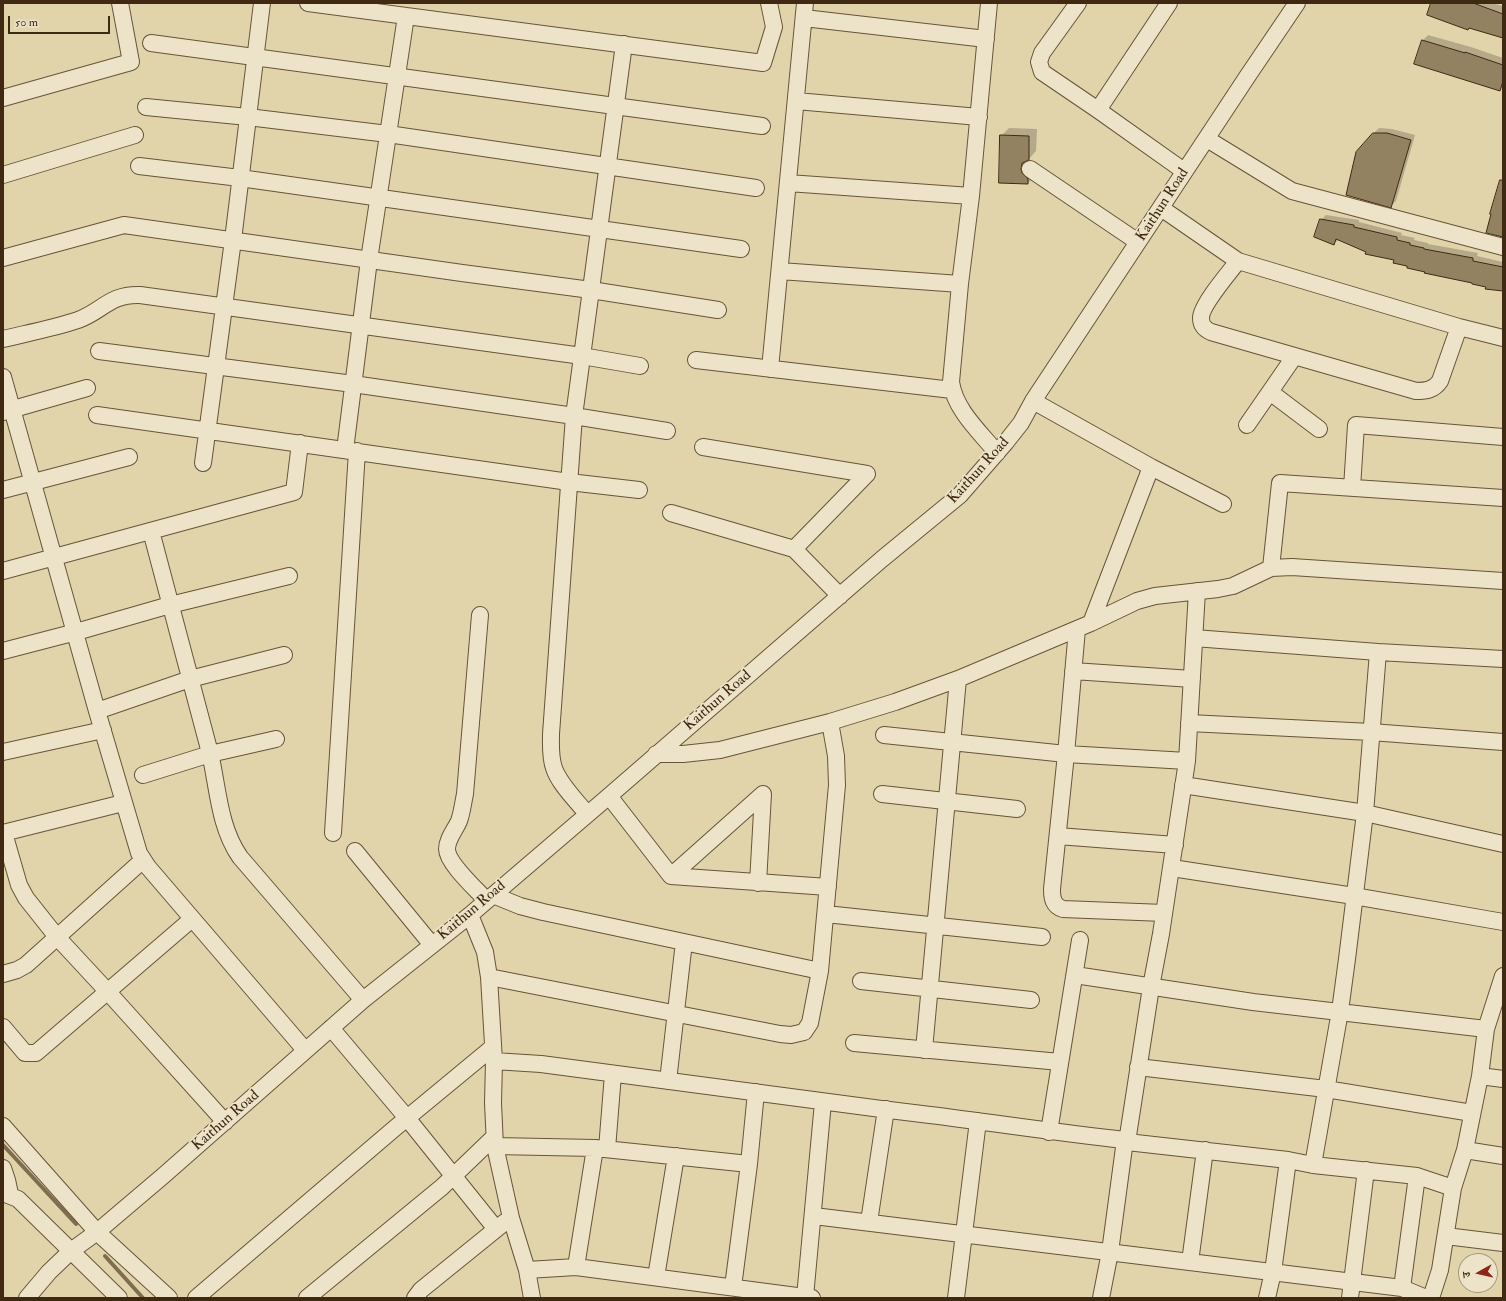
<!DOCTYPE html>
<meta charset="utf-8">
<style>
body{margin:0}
#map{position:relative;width:1506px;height:1301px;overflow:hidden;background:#e1d4ab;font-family:"IM FELL Double Pica","Noto Serif Devanagari",serif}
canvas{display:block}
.frame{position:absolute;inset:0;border:4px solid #3f2912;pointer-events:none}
.north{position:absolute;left:1458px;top:1253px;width:40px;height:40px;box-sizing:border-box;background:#ece3c8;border:1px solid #a7997f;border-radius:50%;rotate:262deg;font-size:11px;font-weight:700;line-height:16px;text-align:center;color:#3f2912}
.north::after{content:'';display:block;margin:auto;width:14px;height:18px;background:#8f2418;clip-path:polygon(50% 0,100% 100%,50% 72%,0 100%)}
.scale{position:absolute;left:8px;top:16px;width:102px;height:18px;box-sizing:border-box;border:2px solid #3f2912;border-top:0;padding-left:5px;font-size:12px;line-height:14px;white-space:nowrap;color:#3f2912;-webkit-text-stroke:3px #ece3c8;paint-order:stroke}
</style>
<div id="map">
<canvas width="1506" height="1301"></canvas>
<div class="frame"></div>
<div class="north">उ</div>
<div class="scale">50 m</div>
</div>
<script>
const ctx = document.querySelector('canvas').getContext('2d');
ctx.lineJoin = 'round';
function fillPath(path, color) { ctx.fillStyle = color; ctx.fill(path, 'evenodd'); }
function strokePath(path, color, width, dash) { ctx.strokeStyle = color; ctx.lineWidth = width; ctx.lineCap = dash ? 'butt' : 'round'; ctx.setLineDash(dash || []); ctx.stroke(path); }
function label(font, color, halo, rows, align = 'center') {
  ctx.font = font + ' "IM FELL Double Pica",serif'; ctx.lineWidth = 3.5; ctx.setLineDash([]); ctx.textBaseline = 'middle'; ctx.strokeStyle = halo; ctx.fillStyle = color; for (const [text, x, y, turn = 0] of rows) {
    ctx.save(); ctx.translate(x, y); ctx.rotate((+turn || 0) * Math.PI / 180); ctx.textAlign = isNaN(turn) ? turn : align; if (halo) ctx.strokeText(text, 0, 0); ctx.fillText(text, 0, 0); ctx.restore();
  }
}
fillPath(new Path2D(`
 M1432,3H1491L1503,6V38L1428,14Z
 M1428,35L1471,47L1503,58V88L1499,89L1423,40Z
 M1009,128L1037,129L1036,151L1028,160L1029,166L1036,175L1028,183L1000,182L1001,136Z
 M1379,128L1392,129L1415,135L1396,201L1391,206L1373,134Z
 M1326,215L1359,220V222L1402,233L1401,235L1415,238L1414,240L1428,243V244L1478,253L1477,256L1503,262V291L1473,282L1426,271L1367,251L1339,239L1334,244L1321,220Z`), '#0003');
strokePath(new Path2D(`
 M3,1145L76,1224
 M105,1256L143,1298`), '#7f6d4f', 4);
const building = new Path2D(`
 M1431,3H1473L1503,14V38L1469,28L1468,30L1427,15Z
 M1422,40L1465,53V52L1503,65V81L1500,91L1414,64Z
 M1373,133H1387L1411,140L1391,208L1346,195L1356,152Z
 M1000,135L1029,136V160L1022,163L1021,169L1022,173L1028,179V184L999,183Z
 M1500,180H1503V237L1486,233L1491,214H1490Z
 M1320,219L1354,225V227L1397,237V240L1410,243V245L1424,248V249L1473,258V261L1503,267V291L1485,289L1486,287L1472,284V283L1424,273L1425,272L1407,268V266L1393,263L1394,260L1365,254L1366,252L1336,239L1334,245L1314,237Z`);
fillPath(building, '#938262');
strokePath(building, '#3f2912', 1);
const minor = new Path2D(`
 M308,3L763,63L774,27L769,3
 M989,3L971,196L960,284L951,382C955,410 980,432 997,453
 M1078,3L1042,53L1039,62L1042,72L1098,110L1184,171
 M804,18L986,39
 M151,43L762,126
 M3,98L131,62L120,3
 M796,101L979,117
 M146,107L248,117L388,134L756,188
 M1098,110L1169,3
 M1207,139L1292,191L1503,247
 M139,166L240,178L741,249
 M1030,169L1138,242
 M3,175L135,135
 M788,183L971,196
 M1161,208L1238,261L1459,327L1503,338
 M3,258L124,225L462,273L591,290L718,310
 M1238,261C1229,273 1201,305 1201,318C1201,326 1205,329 1211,332L1416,391C1426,391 1434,390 1440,381L1459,327
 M780,271L960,284
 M3,339C28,333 54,328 78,320C103,311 109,294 140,295L582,356L640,366
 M99,351L353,384L574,416L667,431
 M696,360L952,390
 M770,369L805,3
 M3,377L97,711L139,853L148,867L305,1050
 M1270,392L1319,429
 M1033,401L1151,467L1091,623
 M3,412L87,388
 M97,415L569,482L639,490
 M1247,425L1294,357
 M703,447L867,474L794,549
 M345,450L369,260L406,16
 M203,463L233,240L262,3
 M1151,467L1223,504
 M1352,488L1356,425L1503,437
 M3,490L129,457
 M671,513L794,549L840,596
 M151,531C170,605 191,679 210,753C218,788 219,827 240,857L363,1000
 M1271,568L1280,483L1503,498
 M3,571L294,492L300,443
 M480,615L465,794C463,803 462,813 459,821C455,830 447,839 447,849C447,863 476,889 486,900
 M1077,629L1066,754L1052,889C1052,898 1053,906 1063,909L1164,913
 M1194,638L1378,652L1503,659
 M3,651L76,632L170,605L289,576
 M1073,671L1192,679
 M97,711L190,679L284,655
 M1189,723L1371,732L1503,742
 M884,735L1066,754L1187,761
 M3,752L103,730
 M656,754H683L720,750L830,722L895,702L958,679L1091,623L1137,601L1155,596L1218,589L1233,586L1271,568L1292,567L1503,581
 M143,775L210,754L276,739
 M1183,785L1365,813L1503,844
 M882,794L1017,809
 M609,796L671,876L828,887
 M587,814C577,801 559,784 554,768C550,757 551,746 551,734L574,416L624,44
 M3,833L123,803
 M4,833L19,885L26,898L57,937L108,992L225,1122
 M333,833L357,451
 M1058,836L1175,845
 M355,851L432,945
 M1172,868L1354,896L1503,922
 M671,876L763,794L758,883
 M493,895L520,906L543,912L820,971
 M826,914L1042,937
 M470,915L485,952L489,977L494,1061L493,1103L495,1146L511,1218L527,1270L532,1298
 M3,974L17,970L26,965L143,860
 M1075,975L1253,1002L1486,1029
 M489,977L780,1034L791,1035L804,1032L810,1023L820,971L837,785L836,756L830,722
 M861,981L1031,1000
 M3,1027L25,1053H36L192,919
 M331,1028L407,1118L496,1229
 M854,1043L1060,1062
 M924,1050L958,679
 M494,1061L541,1064C670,1082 800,1099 930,1115C995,1123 1060,1133 1125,1140L1127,1142L1288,1160L1313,1165L1417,1176L1453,1188
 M1138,1067L1326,1089L1472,1113
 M1480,1076L1503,1079
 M668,1081L684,942
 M3,1126L97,1232L169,1298
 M1049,1132L1080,940
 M1127,1142L1151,987L1161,934L1187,761L1197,591
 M495,1146L595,1148L576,1267
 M595,1148L749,1164
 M607,1149L613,1074
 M1465,1150L1503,1156
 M1313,1165L1340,1011L1347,959L1365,813L1378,652
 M3,1168L7,1180L10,1194
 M3,1193L18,1199L119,1298
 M814,1216L1402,1288L1426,1298
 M869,1222L886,1109
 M1446,1236L1503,1243
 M1190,1262L1205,1150
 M527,1270L576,1267L812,1298
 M656,1277L676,1156
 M733,1287L749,1164L756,1092
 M1402,1288L1417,1176
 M805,1297L823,1102
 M27,1298L49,1272L71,1251L97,1232L163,1176L363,1000L470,915L609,796L882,559L960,495L1006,442L1021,423L1033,401L1247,77L1297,3
 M196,1298L395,1128L493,1047
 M307,1298L442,1187L494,1137
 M415,1298L421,1290L505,1222
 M956,1298L978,1121
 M1101,1298L1110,1252L1125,1140
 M1267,1298L1273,1272L1288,1160
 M1350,1298L1366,1170
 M1431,1298L1440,1270L1453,1188L1465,1150L1480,1076L1486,1029L1503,976`);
strokePath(minor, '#685438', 18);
strokePath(minor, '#ece3c8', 16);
label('15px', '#3f2912', '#ece3c8', [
 ["Kaithun Road",1163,205,-57],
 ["Kaithun Road",979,471,-48],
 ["Kaithun Road",718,701,-41],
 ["Kaithun Road",472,911,-40],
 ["Kaithun Road",226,1121,-41]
]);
</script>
